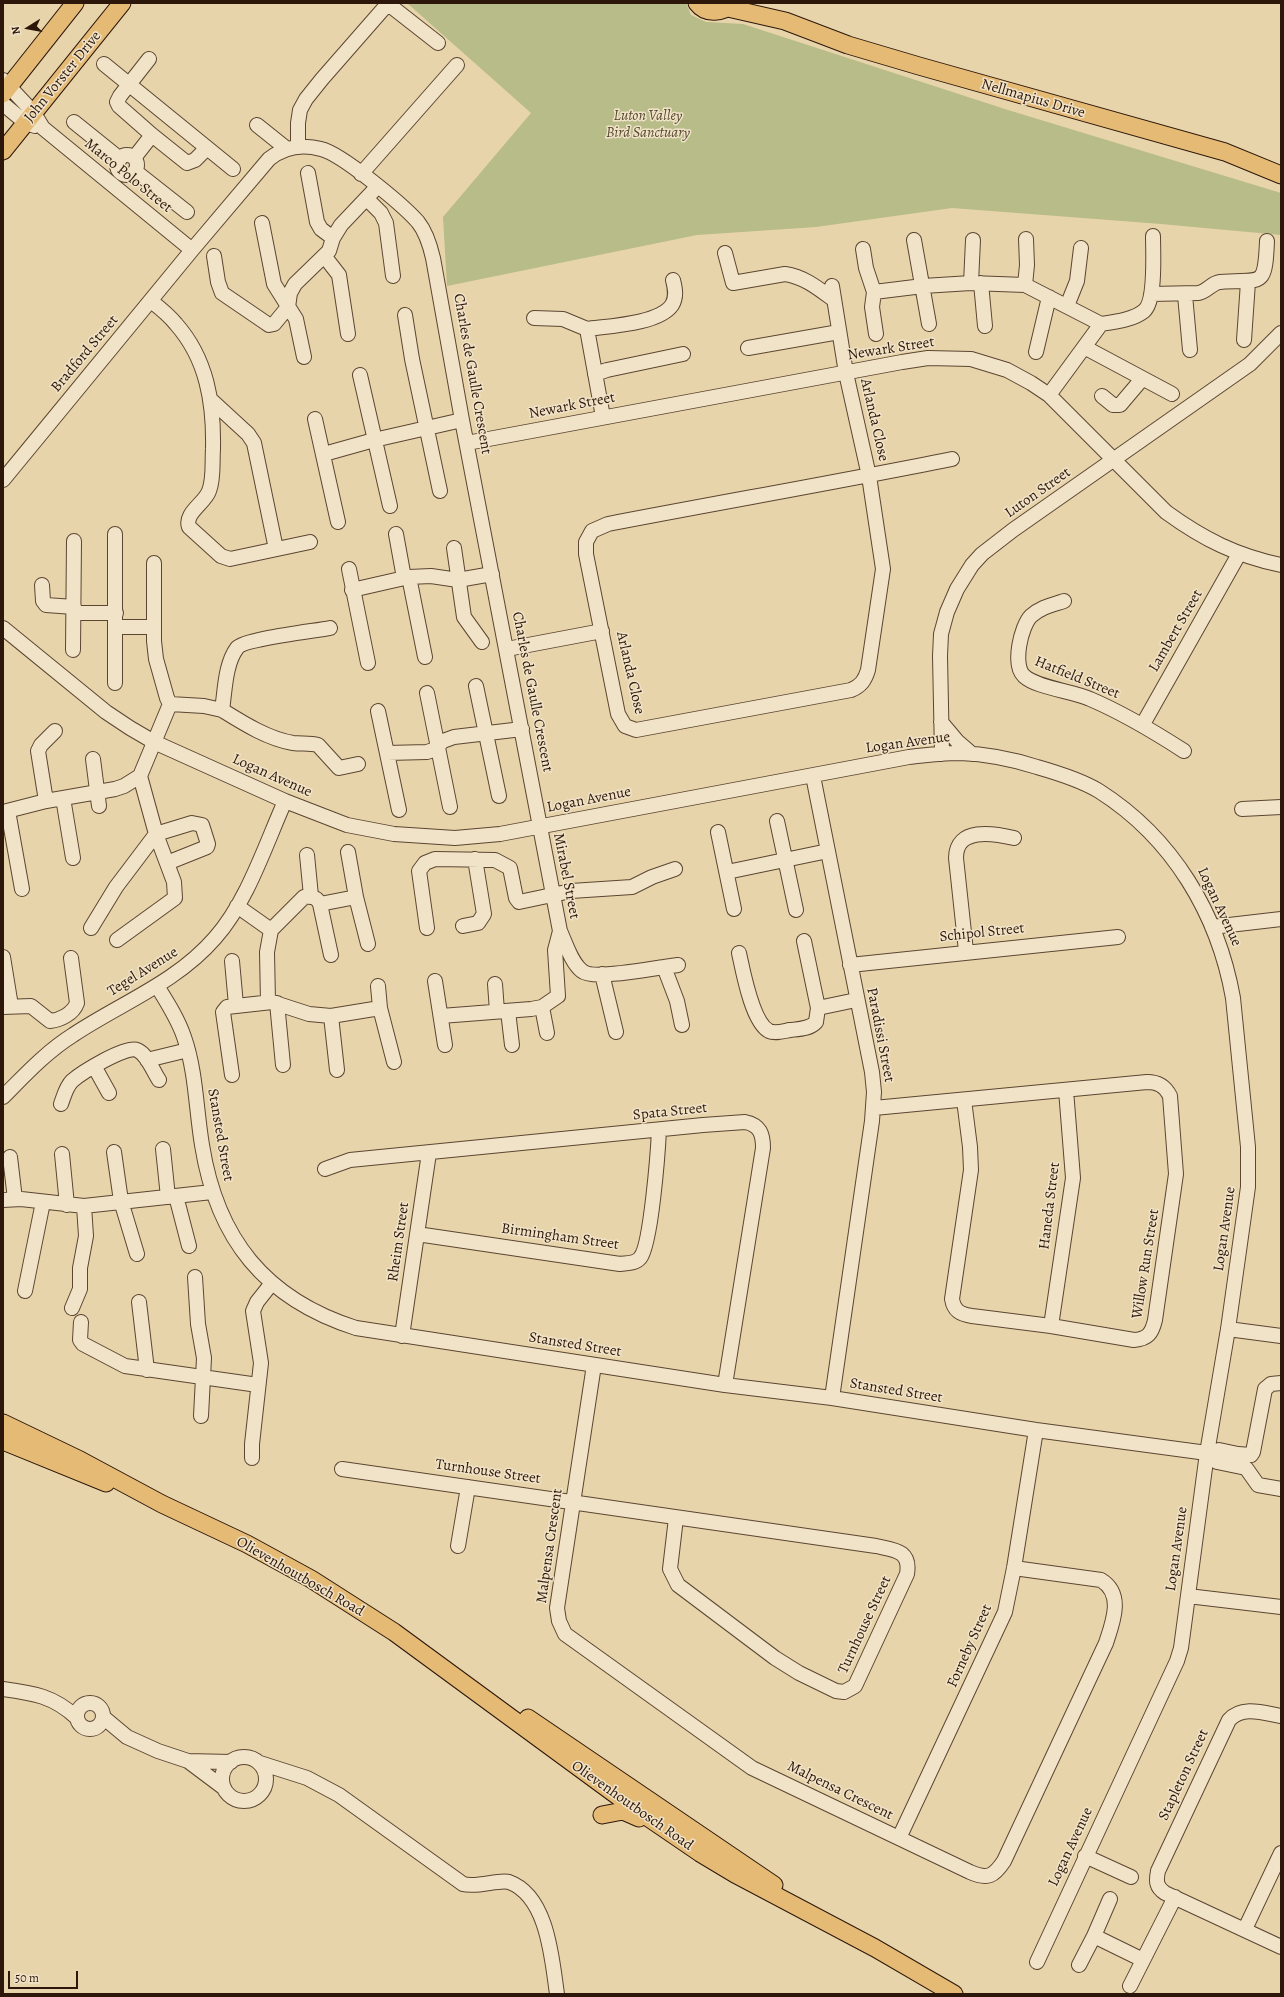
<!DOCTYPE html>
<style>
body{margin:0}
#map{position:relative;width:1284px;height:1997px;overflow:hidden;background:#e8d4aa;font-family:Alegreya,serif}
canvas{display:block}
.frame{position:absolute;inset:0;border:4px solid #2d170a;pointer-events:none}
.north{position:absolute;left:8px;top:8px;width:40px;height:40px;-webkit-text-stroke:3px #f0e3c8;paint-order:stroke;rotate:259deg;font-size:11px;font-weight:700;line-height:16px;text-align:center;color:#2d170a}
.north::after{content:'';display:block;margin:auto;width:14px;height:18px;background:#2d170a;clip-path:polygon(50% 0,100% 100%,50% 72%,0 100%)}
.scale{position:absolute;left:8px;top:1971px;width:70px;height:18px;box-sizing:border-box;border:2px solid #2d170a;border-top:0;padding-left:5px;font-size:12px;line-height:14px;white-space:nowrap;color:#2d170a;-webkit-text-stroke:3px #f0e3c8;paint-order:stroke}
</style>
<div id="map">
<canvas width="1284" height="1997"></canvas>
<div class="frame"></div>
<div class="north">N</div>
<div class="scale">50 m</div>
</div>
<script>
const ctx = document.querySelector('canvas').getContext('2d');
ctx.lineJoin = 'round';
function fillPath(path, color) { ctx.fillStyle = color; ctx.fill(path, 'evenodd'); }
function strokePath(path, color, width, dash) { ctx.strokeStyle = color; ctx.lineWidth = width; ctx.lineCap = dash ? 'butt' : 'round'; ctx.setLineDash(dash || []); ctx.stroke(path); }
function label(font, color, halo, rows, align = 'center') {
  ctx.font = font + ' Alegreya,serif'; ctx.lineWidth = 3; ctx.setLineDash([]); ctx.textBaseline = 'middle'; ctx.strokeStyle = halo; ctx.fillStyle = color; for (const [text, x, y, turn = 0] of rows) {
    ctx.save(); ctx.translate(x, y); ctx.rotate((+turn || 0) * Math.PI / 180); ctx.textAlign = isNaN(turn) ? turn : align; if (halo) ctx.strokeText(text, 0, 0); ctx.fillText(text, 0, 0); ctx.restore();
  }
}
fillPath(new Path2D(`
 M407,3H686L691,15L706,22L743,24L1008,110L1281,193V235L1161,224L952,208L816,227L697,235L447,286L443,217L531,113Z`), '#b7bc88');
const minor = new Path2D(`
 M149,59L120,96L117,102L119,106L152,135L187,163L195,160L207,148
 M104,64L233,169
 M3,80L34,113L43,128L192,250
 M3,104L26,123L35,126
 M74,122L120,159
 M257,125L287,149
 M298,147V123L300,110L306,99L322,79L385,7H392L438,43
 M117 165a10 10 0 1 1 20 0a10 10 0 1 1-20 0Z
 M134,158L152,135
 M135,171L187,212
 M308,173L317,222L321,229L333,238
 M361,174L457,65
 M367,199L381,213L386,223L393,276
 M262,223L274,284L296,319L304,357
 M914,240L929,324
 M863,249L866,268L874,292L872,307L876,334
 M725,253L733,283L785,274C805,277 819,289 834,300
 M214,256L218,282L222,293L266,323L269,325L274,324L288,307L290,293L295,284L329,251L333,238L341,225L378,186
 M325,257L339,275L348,334
 M971,283L973,240
 M981,283L985,326
 M1025,285L1027,265L1026,239
 M832,286L846,373L869,476L883,569L868,670C865,680 861,686 851,690L636,730L625,726L618,714L586,554V542L592,531L608,524C722,502 838,482 952,459
 M874,292L923,286L971,283L1025,285L1101,324C1114,322 1133,320 1144,311C1156,301 1153,251 1153,236
 M1151,294L1198,293C1207,292 1211,283 1220,282C1261,278 1265,291 1267,241
 M1185,295L1190,350
 M151,301C160,308 169,315 176,324C207,359 214,403 213,449C212,463 214,479 209,491C205,503 184,513 189,527L221,556L230,559L310,542
 M1067,306L1077,281L1081,248
 M405,315L412,359L440,491
 M534,318L563,319L587,329
 M587,329C609,326 659,324 672,305C677,297 675,288 673,280
 M587,329L603,417
 M1244,340L1248,282
 M1084,347L1172,394
 M748,348L839,332
 M1036,352L1049,297
 M595,374L607,370L683,354
 M360,375L390,506
 M1049,395L1101,324
 M1102,396L1113,405H1120L1142,379
 M211,400L248,434L254,443L276,549
 M315,419L338,522
 M467,443L902,362L928,358L971,359L1007,370L1031,383L1049,395L1166,512C1203,539 1237,556 1281,565
 M324,454L374,440L462,420
 M3,480L192,250L269,159C284,147 303,144 321,149C342,154 403,205 418,222C426,232 430,245 433,258L462,420L560,931C566,944 571,962 582,971C592,980 649,969 664,967L677,1001L682,1025
 M396,534L404,578
 M454,548L464,617L482,642
 M154,563V641L156,659L167,698L170,704
 M349,569L368,663
 M409,577L425,657
 M42,585L43,601L46,605L74,607
 M352,590L409,577L431,576L458,580L492,574
 M1064,601C1052,605 1041,607 1031,616C1021,626 1012,665 1024,676C1037,688 1073,691 1090,699C1123,713 1153,731 1184,751
 M74,613H116
 M115,627H154
 M3,628L106,712L130,728L154,742L285,801L347,825L394,834L455,838L500,834L909,757C926,755 943,753 960,753C987,754 1012,759 1037,767C1058,773 1081,780 1099,791C1173,838 1218,914 1233,998L1248,1147V1187L1228,1329L1207,1453L1181,1648L1177,1661L1037,1962
 M330,628C315,631 244,639 237,648C225,664 225,691 222,710C243,723 268,739 293,743C301,744 310,743 318,745L339,768L358,764
 M507,649L602,631
 M73,650L74,541
 M115,683V534
 M476,686L499,796
 M427,693L450,807
 M170,704L204,706L222,710
 M378,711L399,810
 M941,722L957,741L972,754
 M1143,724L1239,554
 M387,753L427,752L433,750L443,741L454,737L522,729
 M942,754L940,656L941,634L947,612L957,589L972,565L982,554L1013,530L1250,364L1281,333
 M93,759L99,806
 M813,776L872,1072L874,1092L872,1121L832,1398
 M63,798L73,858
 M46,801L38,751L41,745L55,731
 M1242,809L1281,807
 M8,811L22,889
 M3,812L46,801L115,789L124,786L140,776L170,704
 M777,821L796,910
 M718,832L734,909
 M348,852L356,897L368,944
 M307,855L311,896
 M727,872L828,851
 M320,904L356,897
 M237,906L271,930
 M463,926L478,923L484,914L475,859
 M1212,927L1281,919
 M91,928L116,887L156,834L192,823L202,825L208,844L207,847L167,863
 M427,928L419,871L425,863L435,859L495,860L510,868L516,898L519,902L571,891L632,887L652,877L675,869
 M117,940L175,898L174,882L156,834L140,776
 M804,941L818,1008
 M966,951L956,858C956,827 993,833 1014,838
 M739,953C743,971 752,1022 769,1031C775,1034 784,1031 790,1030C799,1029 810,1029 816,1022L818,1008L856,1000
 M3,957L11,1006
 M232,961L236,1005
 M850,965L1118,937
 M664,967L678,965
 M602,974L616,1032
 M435,981L445,1045
 M495,984L497,1011
 M157,986C167,1002 178,1019 184,1037C196,1071 196,1109 202,1145C217,1239 265,1299 356,1328L725,1385L832,1398L1036,1430L1207,1453L1219,1450L1238,1454L1251,1455L1253,1452L1265,1389L1271,1384L1281,1383
 M378,986L380,1008L394,1062
 M268,1002L267,952L271,930L304,897C311,896 317,897 320,904L331,955
 M277,1003L283,1065
 M3,1007L31,1006L50,1021C60,1020 73,1014 77,1003L71,958
 M542,1007L547,1033
 M508,1011L512,1045
 M331,1016L337,1070
 M441,1016L531,1009L542,1007L558,996L555,950L560,931
 M147,1060L188,1050
 M94,1066L109,1093
 M232,1075L223,1012L227,1007L272,1002L309,1014L331,1016L380,1008
 M3,1097C25,1075 46,1052 73,1035C121,1003 176,983 215,938C247,902 265,846 285,801
 M61,1104C64,1096 66,1087 72,1081C81,1073 126,1045 137,1050C147,1054 153,1071 159,1080
 M874,1108L1147,1082C1158,1082 1165,1086 1170,1096L1176,1174L1155,1320C1152,1333 1148,1339 1134,1340L1051,1326L972,1316C960,1314 954,1311 952,1299L971,1170L970,1147L964,1100
 M163,1149L168,1197
 M114,1152L121,1201L137,1254
 M62,1154L67,1205
 M10,1157L15,1199
 M325,1169L350,1160L703,1125L745,1122C760,1125 763,1134 763,1148L725,1385
 M176,1196L189,1246
 M3,1200L21,1199L84,1206L212,1192
 M417,1234L620,1264C626,1263 635,1264 640,1258C651,1246 658,1151 659,1130
 M195,1277L198,1324L204,1358L201,1416
 M25,1291L43,1202
 M139,1302L147,1370
 M72,1308L80,1289V1268L86,1236L84,1206
 M81,1322L80,1340L83,1344L125,1366L258,1385
 M1051,1326L1073,1178L1066,1090
 M1228,1329L1281,1336
 M402,1336L429,1153
 M594,1365L557,1608L559,1621L565,1634L752,1768L970,1872C988,1880 994,1876 1004,1861L1106,1643C1113,1622 1124,1594 1101,1580L1014,1568
 M1207,1453L1217,1462L1246,1468L1258,1485L1281,1489
 M252,1458V1444L261,1363L253,1311L257,1302L272,1283
 M342,1469L876,1546C894,1550 911,1550 907,1574L855,1686L844,1692L836,1691L799,1673L775,1658L678,1585L670,1569L676,1518
 M458,1546L468,1487
 M1188,1596L1281,1607
 M3,1689C33,1693 54,1696 77,1718
 M77 1716a13 13 0 1 1 26 0a13 13 0 1 1-26 0Z
 M1281,1716C1264,1713 1242,1705 1229,1720L1158,1871C1156,1881 1156,1887 1165,1893L1281,1947
 M103,1717L127,1737L158,1751L188,1761L231,1762
 M222 1779a22 22 0 1 1 44 0a22 22 0 1 1-44 0Z
 M188,1761L224,1788
 M260,1763L307,1778L339,1795L463,1884C477,1888 499,1879 509,1882C548,1896 552,1960 557,1994
 M899,1838L1005,1612L1014,1568L1036,1430
 M1085,1856L1131,1877
 M1245,1929L1281,1853
 M1094,1936L1110,1899
 M1079,1965L1094,1936L1143,1960
 M1130,1986L1175,1897`);
const major = new Path2D(`
 M697,3C706,15 723,13 733,3
 M728,8L785,21L848,45L919,66L1225,152L1281,175
 M3,94L75,3
 M3,151L122,3
 M3,1423L80,1460L162,1504L247,1544L311,1579L394,1632L634,1808L700,1853L735,1874L875,1948L954,1994
 M3,1441L106,1483
 M528,1718L774,1885
 M602,1815L623,1811L639,1818`);
strokePath(minor, '#5c4632', 16);
strokePath(major, '#2d170a', 19);
strokePath(minor, '#f0e3c8', 14);
strokePath(major, '#e4ba75', 17);
label('15px', '#2d170a', '#f0e3c8', [
 ["John Vorster Drive",63,77,-51],
 ["Nellmapius Drive",1033,99,16],
 ["Marco Polo Street",128,176,39],
 ["Newark Street",891,349,-9],
 ["Bradford Street",85,354,-50],
 ["Charles de Gaulle Crescent",472,374,80],
 ["Newark Street",572,406,-11],
 ["Arlanda Close",874,420,77],
 ["Luton Street",1038,493,-35],
 ["Lambert Street",1176,631,-60],
 ["Arlanda Close",630,673,77],
 ["Hatfield Street",1077,678,22],
 ["Charles de Gaulle Crescent",532,692,79],
 ["Logan Avenue",908,743,-8],
 ["Logan Avenue",272,776,24],
 ["Logan Avenue",589,800,-11],
 ["Mirabel Street",566,876,79],
 ["Logan Avenue",1219,907,65],
 ["Schipol Street",982,933,-6],
 ["Tegel Avenue",143,972,-32],
 ["Paradissi Street",880,1035,79],
 ["Spata Street",670,1112,-6],
 ["Stansted Street",220,1135,80],
 ["Haneda Street",1050,1206,-83],
 ["Logan Avenue",1225,1229,-82],
 ["Birmingham Street",560,1237,8],
 ["Rheim Street",399,1242,-82],
 ["Willow Run Street",1146,1264,-81],
 ["Stansted Street",575,1345,9],
 ["Stansted Street",896,1391,9],
 ["Turnhouse Street",488,1472,8],
 ["Malpensa Crescent",550,1546,-82],
 ["Logan Avenue",1177,1549,-82],
 ["Olievenhoutbosch Road",300,1577,30],
 ["Turnhouse Street",865,1625,-65],
 ["Forneby Street",970,1646,-66],
 ["Stapleton Street",1184,1775,-65],
 ["Malpensa Crescent",840,1791,26],
 ["Olievenhoutbosch Road",632,1806,35],
 ["Logan Avenue",1071,1847,-65]
]);
label('italic 15px', '#564930', '#f0e3c8', [
 ["Luton Valley",648,116],
 ["Bird Sanctuary",648,133]
]);
</script>
